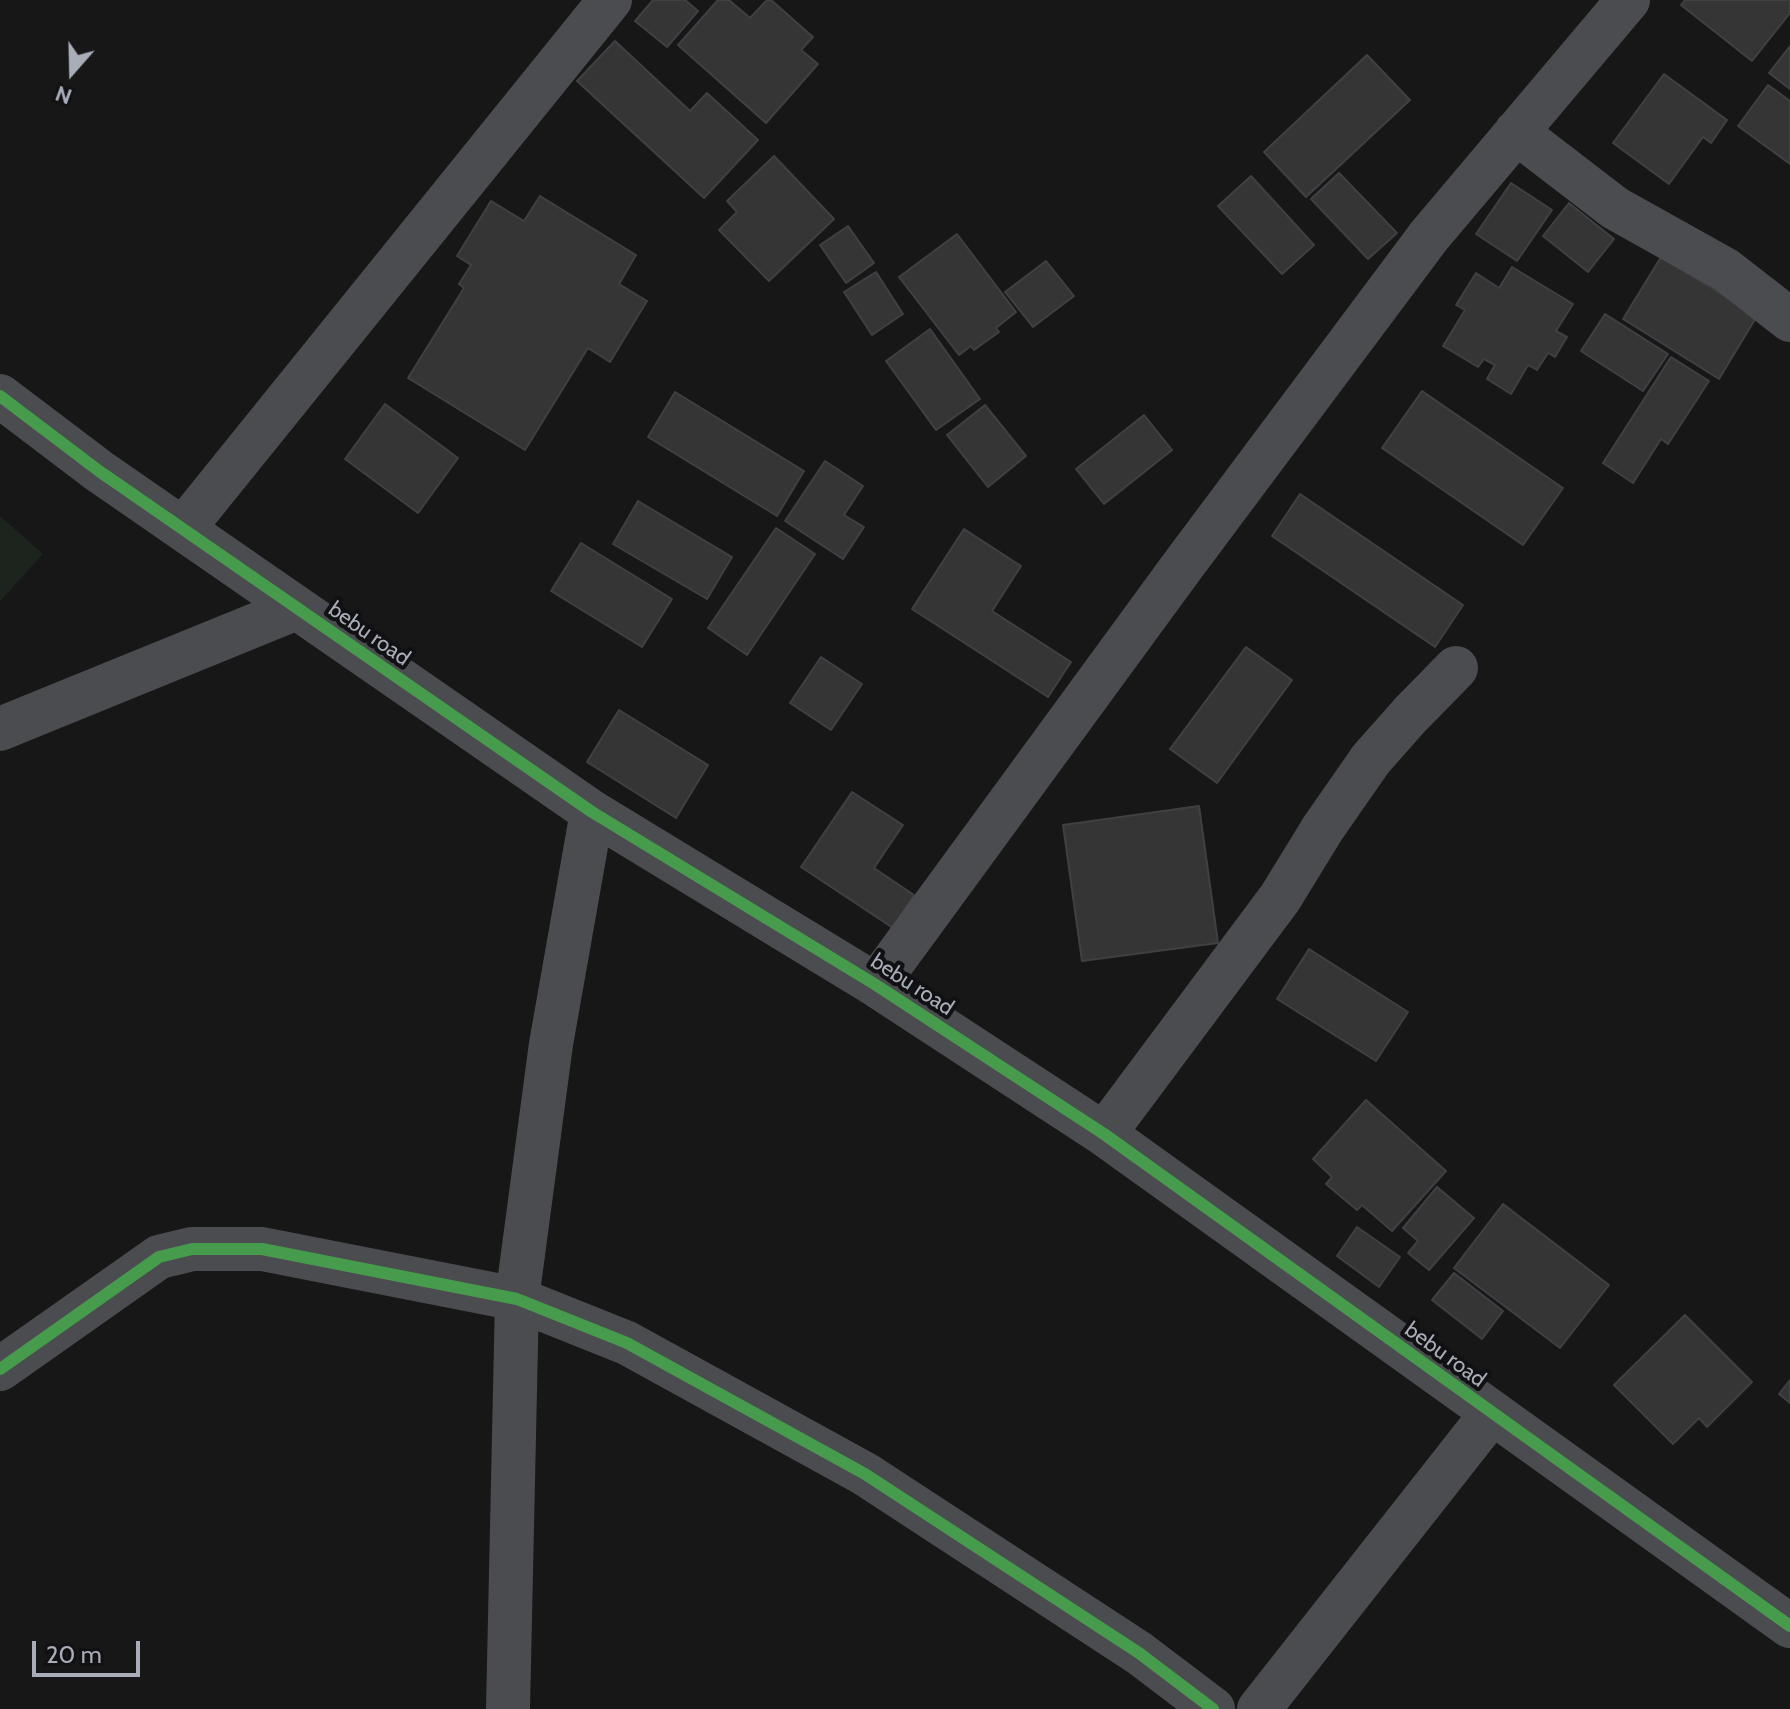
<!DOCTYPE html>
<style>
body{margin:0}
#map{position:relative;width:1790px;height:1709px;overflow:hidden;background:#171717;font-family:Cabin,sans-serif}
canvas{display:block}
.north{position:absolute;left:32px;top:32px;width:80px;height:80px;-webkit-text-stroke:6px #111113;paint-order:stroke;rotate:200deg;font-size:22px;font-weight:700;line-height:32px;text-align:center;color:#a8adb8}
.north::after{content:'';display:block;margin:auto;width:28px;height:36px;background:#a8adb8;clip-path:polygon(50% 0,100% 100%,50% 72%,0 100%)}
.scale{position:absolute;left:32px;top:1641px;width:108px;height:36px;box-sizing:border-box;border:4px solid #a8adb8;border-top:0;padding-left:10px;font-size:24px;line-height:28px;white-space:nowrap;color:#a8adb8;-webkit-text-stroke:6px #111113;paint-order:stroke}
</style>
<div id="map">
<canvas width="1790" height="1709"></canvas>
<div class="north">N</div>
<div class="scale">20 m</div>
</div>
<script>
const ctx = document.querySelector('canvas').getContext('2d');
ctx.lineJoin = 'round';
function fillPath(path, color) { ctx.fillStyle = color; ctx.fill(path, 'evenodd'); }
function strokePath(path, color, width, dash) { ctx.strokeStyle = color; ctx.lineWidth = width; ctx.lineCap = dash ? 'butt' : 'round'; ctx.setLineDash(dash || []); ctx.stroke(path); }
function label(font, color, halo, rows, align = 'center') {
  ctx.font = font + ' Cabin,sans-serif'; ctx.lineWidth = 8; ctx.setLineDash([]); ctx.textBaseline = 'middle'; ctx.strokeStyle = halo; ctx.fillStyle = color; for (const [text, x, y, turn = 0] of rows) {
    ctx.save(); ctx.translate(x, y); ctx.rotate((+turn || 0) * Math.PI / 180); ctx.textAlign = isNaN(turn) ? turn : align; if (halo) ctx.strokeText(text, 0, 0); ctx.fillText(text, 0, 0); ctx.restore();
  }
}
fillPath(new Path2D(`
 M0,516L43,554L0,601Z`), '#1d241e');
const building = new Path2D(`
 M653,0H685L698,11L667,47L635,21Z
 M718,0H729L750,18L767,0H771L813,37L801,50L818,64L766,123L678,45Z
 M1685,0H1790V13L1752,61L1681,5Z
 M615,41L690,111L707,93L758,140L704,198L577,81Z
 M1790,46V89L1769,73Z
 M1367,55L1410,100L1306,197L1264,152Z
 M1664,74L1727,120L1711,143L1703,137L1669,184L1613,143Z
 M1768,85L1790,101V164L1738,126Z
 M774,156L834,219L769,281L719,230L737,212L727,201Z
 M1339,173L1397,233L1368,259L1311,199Z
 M1251,176L1314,245L1282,274L1218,206Z
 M1511,183L1552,210L1517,261L1476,234Z
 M540,196L636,255L619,284L647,301L610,362L588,348L525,450L408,378L464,288L459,284L471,265L457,256L491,201L524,221Z
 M1569,203L1614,239L1588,272L1543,236Z
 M848,226L874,263L846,283L820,245Z
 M957,234L1016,312L996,328L999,332L974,350L971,346L959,355L899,277Z
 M1661,257L1757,316L1719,379L1623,319Z
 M1046,261L1074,296L1033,327L1005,292Z
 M1512,267L1573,304L1556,331L1567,337L1555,357L1548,353L1537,370L1528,365L1511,394L1487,379L1495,365L1484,359L1478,367L1443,346L1465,310L1456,305L1476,273L1499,288Z
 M876,272L903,314L872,335L844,292Z
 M1605,314L1668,354L1643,391L1581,351Z
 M930,329L980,399L936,430L886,361Z
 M1671,357L1709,381L1668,444L1661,439L1633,483L1603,463Z
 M1422,391L1563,488L1523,545L1382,448Z
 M675,392L804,471L777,516L648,437Z
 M385,404L458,458L418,513L345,459Z
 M985,405L1026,456L988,487L947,435Z
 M1144,415L1172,450L1104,504L1076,469Z
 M825,461L863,486L844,515L864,527L843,559L785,521Z
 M1300,494L1463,605L1435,647L1272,536Z
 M638,501L732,557L707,599L613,544Z
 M776,528L815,554L747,655L708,628Z
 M964,529L1021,566L992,611L1071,662L1048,697L912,609Z
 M581,543L672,599L642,647L551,591Z
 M1246,647L1292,680L1217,783L1170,749Z
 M821,657L862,684L831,730L790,703Z
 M619,710L708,765L676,818L587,762Z
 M852,792L903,825L874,868L914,895L893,928L801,867Z
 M1199,806L1218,943L1082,961L1063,825Z
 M1309,949L1408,1012L1376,1061L1277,999Z
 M1366,1100L1446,1171L1392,1231L1362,1205L1357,1210L1326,1184L1332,1177L1313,1159Z
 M1437,1187L1474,1218L1429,1270L1408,1253L1418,1241L1403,1228Z
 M1503,1204L1609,1285L1560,1348L1454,1268Z
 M1357,1227L1400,1257L1379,1287L1337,1256Z
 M1454,1273L1503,1311L1482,1339L1432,1300Z
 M1685,1315L1752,1382L1707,1427L1699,1418L1673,1444L1614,1385Z
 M1790,1380V1403L1779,1394Z`);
fillPath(building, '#353536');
strokePath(building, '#3f4043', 2);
strokePath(new Path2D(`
 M1516,132L1615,208L1726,270L1790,320
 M0,396L99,471L592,812L876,985L1104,1134L1790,1626
 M183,529L610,0
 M0,729L297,608
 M876,985L1181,568L1429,236L1628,0
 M1104,1134L1280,898L1323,828L1371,759L1410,715L1456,668
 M0,1369L159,1257L192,1249H262L517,1299L627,1343L865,1474L1139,1653L1213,1709
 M508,1709L517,1299L551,1044L592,812
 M1259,1709L1492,1413`), '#4b4c50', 44);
strokePath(new Path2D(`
 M0,396L99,471L592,812L876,985L1104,1134L1790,1626
 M0,1369L159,1257L192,1249H262L517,1299L627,1343L865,1474L1139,1653L1213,1709`), '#469c4c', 12);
label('22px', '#a8adb8', '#111113', [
 ["bebu road",369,634,35],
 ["bebu road",912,985,33],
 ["bebu road",1445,1355,36]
]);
</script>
